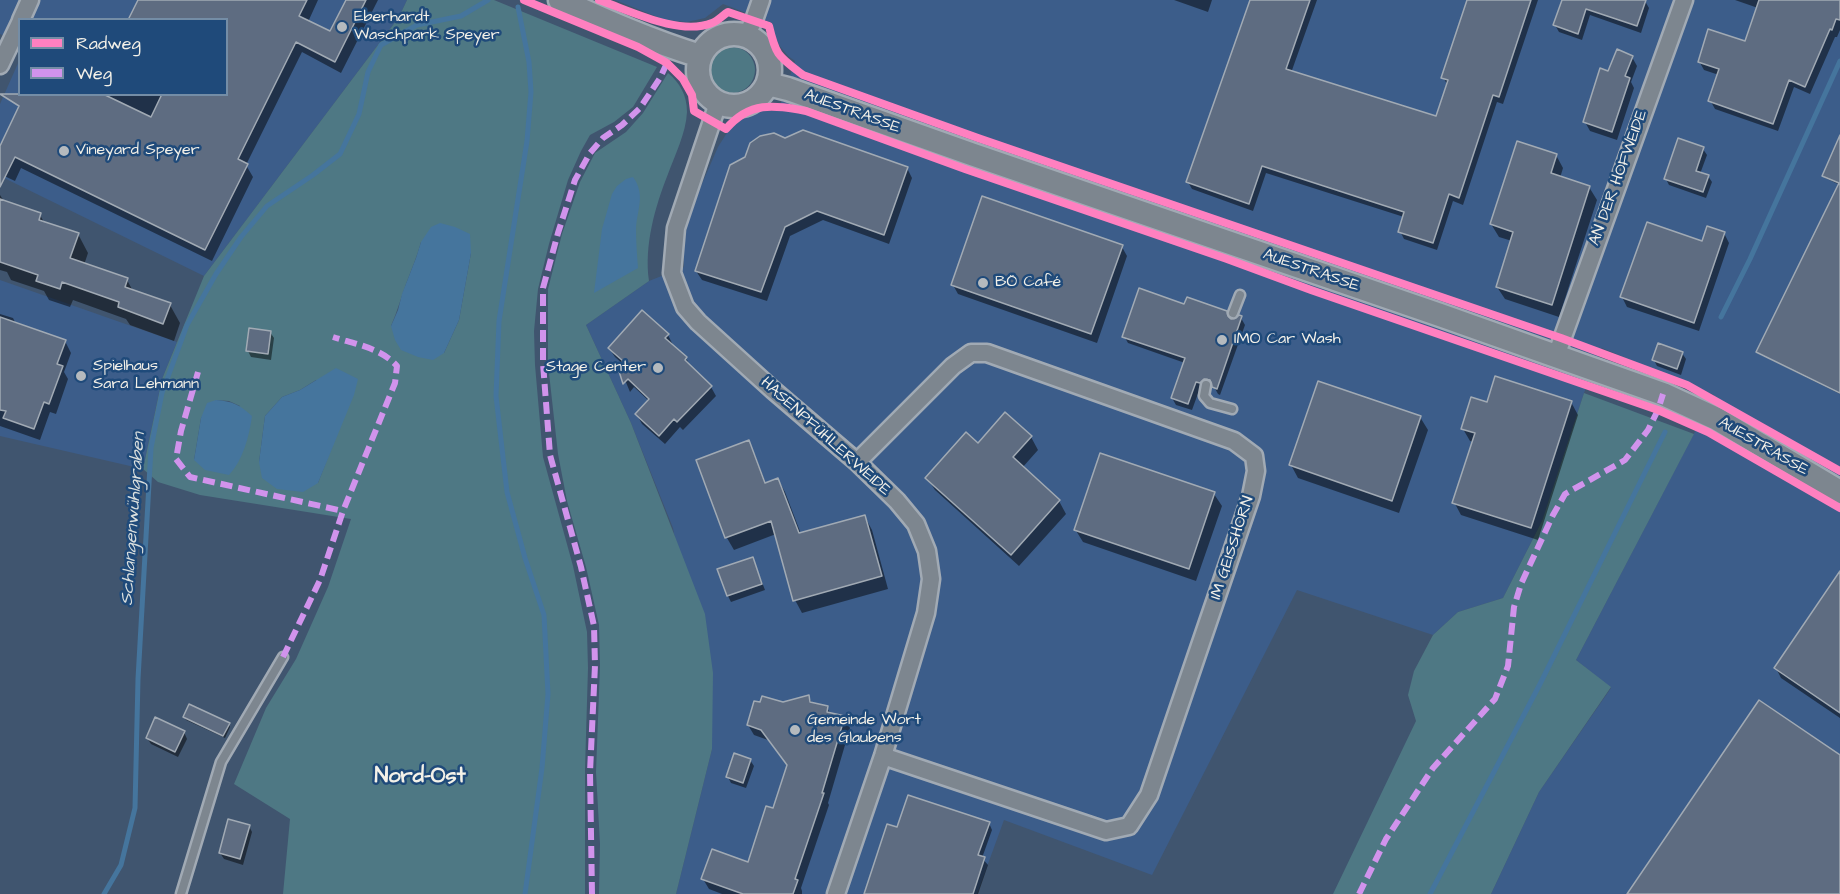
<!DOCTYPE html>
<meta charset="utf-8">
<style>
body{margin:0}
#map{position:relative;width:1840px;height:894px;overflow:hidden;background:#40556f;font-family:"Architects Daughter",sans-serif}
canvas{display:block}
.legend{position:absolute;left:18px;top:18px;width:210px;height:78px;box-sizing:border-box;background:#1f4a7a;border:2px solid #748da6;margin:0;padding:8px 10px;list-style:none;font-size:18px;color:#f4f1e8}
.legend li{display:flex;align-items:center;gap:12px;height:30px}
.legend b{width:30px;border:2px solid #748da6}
</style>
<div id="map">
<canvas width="1840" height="894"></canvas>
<ul class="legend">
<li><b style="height:8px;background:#ff80c0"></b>Radweg</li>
<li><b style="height:8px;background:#d193ec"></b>Weg</li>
</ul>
</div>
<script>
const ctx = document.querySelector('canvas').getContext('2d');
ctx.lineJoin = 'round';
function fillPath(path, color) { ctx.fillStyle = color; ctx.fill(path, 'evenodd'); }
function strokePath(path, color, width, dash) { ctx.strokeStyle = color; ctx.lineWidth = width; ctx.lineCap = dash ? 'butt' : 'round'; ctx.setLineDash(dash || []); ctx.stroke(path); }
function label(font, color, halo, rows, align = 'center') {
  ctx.font = font + ' "Architects Daughter",sans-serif'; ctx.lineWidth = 5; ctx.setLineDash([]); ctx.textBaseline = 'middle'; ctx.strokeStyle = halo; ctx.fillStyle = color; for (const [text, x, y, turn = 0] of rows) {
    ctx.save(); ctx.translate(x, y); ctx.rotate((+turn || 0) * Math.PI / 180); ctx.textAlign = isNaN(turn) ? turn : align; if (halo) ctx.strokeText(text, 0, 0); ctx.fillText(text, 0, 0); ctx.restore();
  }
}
fillPath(new Path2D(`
 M0,0H407L399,17L204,276L0,176V104L19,61L20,94H226V20H20L19,42L0,34Z
 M615,0H1840V894H1491L1539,792L1611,688L1576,660L1714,395L1602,348L1584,393L1542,521L1503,598L1458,612L1433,635L1297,590L1152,875L1004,820L977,894H676L712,749L673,528L631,423L586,325L649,281L684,267V242L687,226L701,186L718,147L730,128L741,117L758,111H778L795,61L788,56L779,45L774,34L772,23L723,4L705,18L687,22L665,20Z
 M0,280L177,342L162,379L143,469L0,436Z`), '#3c5d8a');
fillPath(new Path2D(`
 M407,0H494L657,67L633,107L614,122L590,135L581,151L568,180L549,244L538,289L534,331L535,365L543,457L573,566L587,632L588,668L585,769V894H283L290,819L234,784L266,708L296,659L328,587L351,519L200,495L158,482L143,469L162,379L204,276L399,17ZM421,242L471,253L459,320L444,353L391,326C397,312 401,298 406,284C411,270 417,257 421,242ZM316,380L340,426L318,483L259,462L265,416L282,397L300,390ZM216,400L229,401L240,406L194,460L201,418Z
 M709 70a23 23 0 1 1 46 0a23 23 0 1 1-46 0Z
 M668,73C680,83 687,95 687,112C686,133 675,155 668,174C655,207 644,245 649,281L586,325L631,423L705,614L713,673L712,749L676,894H599L600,844L596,772L600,666L599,625L586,567L567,501L558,454L548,364V289L562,234L580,182L595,153L626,132L643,113Z
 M1584,393L1694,434L1576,660L1611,687L1539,792L1491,894H1333L1416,721L1408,695L1414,671L1433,635L1458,612L1503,598L1542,521Z`), '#4e7884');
fillPath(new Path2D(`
 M633,177C646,195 637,209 636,229C636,242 637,255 638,268L594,293L602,229L612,194L617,186L626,179Z
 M440,223L455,227L470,234L471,253L459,320L444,353L433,360L418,357L401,350L395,340L391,326L398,310L402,294L416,258L421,242L431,227Z
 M336,368L358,379L354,395L318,483L303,492L277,489L262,478L259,462L265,416L282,397L300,390Z
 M216,400C232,401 240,405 252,416C249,437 243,460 229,475L205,470L194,460L201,418L207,403Z`), '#45759d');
fillPath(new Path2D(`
 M140,0H318L308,22L330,33L347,0H378L341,73L302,52L246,165L253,177L212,261L21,168L15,181L0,174V147L25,94H226V20Z
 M1174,0H1212L1208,12Z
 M1252,0H1317L1291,73L1437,118L1448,86L1443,77L1469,0H1538L1503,104L1497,102L1463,205L1453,201L1437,250L1404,239L1400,231L1404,217L1266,173L1253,211L1192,189L1188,182Z
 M1567,0H1642L1645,1L1649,8L1641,33L1590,15L1582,40L1559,32L1555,25Z
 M1735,0H1840V30L1837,37H1835L1810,94L1794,87L1778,131L1715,109L1710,100L1719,75L1704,70L1699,61L1746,43L1758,8Z
 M1632,57L1637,66L1631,82L1634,88L1617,140L1590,131L1585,122L1609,72Z
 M785,140L907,168L912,178L889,244L823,220L790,236L767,301L702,280L696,271Z
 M1703,149L1707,155L1700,174L1708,176L1712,182L1706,198L1669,185L1666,179Z
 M1556,155L1563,168L1560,178L1589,187L1597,200L1559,317L1505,299L1497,287L1512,241L1499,237L1491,224Z
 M1840,155V394L1759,354L1758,351L1840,185L1825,178L1824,176Z
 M0,195L5,203L40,215L45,224L78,234L88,253L84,265L127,280L133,291L170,305L180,323L174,341L130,325L126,319L73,300L70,307L49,300L44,291L11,280L7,272L0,270Z
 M1724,233L1729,243L1699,331L1627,307L1622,297L1703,243Z
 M1122,247L1127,256L1097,343L958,294L953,285Z
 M1185,306L1226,312L1231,321L1241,318L1245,325L1220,395L1218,394L1213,385L1207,386L1204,389L1200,388L1192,410L1176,405L1172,398L1185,363L1128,343L1124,336Z
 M0,314L13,318L16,324L65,341L71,353L64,372L68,379L56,414L50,412L40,440L0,426Z
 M270,332L274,338L271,360L251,357L248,351Z
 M668,335L673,345L672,346L686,358L691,367L711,387L716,396L683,430L680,427L665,444L642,424L637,415L649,401L634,387L630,392L620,368L623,364L615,357L609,348Z
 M1682,353L1686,359L1681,375L1657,366L1654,360Z
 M1571,402L1578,415L1538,540L1461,515L1454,502L1473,442L1470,441L1463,429L1488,404Z
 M1420,417L1428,430L1399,513L1298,478L1291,465Z
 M1031,437L1038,450L1022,468L1059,501L1066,514L1019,566L935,490L927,478L978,445Z
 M748,442L755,455L766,484L778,479L785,492L801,534L865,517L872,530L888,589L802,613L795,600L776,534L734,550L727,538L697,461Z
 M1214,494L1222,506L1196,581L1083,542L1075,529Z
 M753,559L765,590L731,602L728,596Z
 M1840,573V718L1781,678L1776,668Z
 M808,697L813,704L827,708L831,714L844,717L850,728L828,803L829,805L801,888L802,891V894H722L709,889L703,879L749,863L774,810L789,767L768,740L754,735L748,725L783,704Z
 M184,717L229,724L230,727L225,738L186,720Z
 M184,732L187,739L178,757L151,744L147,738Z
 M750,760L754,766L746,788L731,783L728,777Z
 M989,823L992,830L982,858L988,865L978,894H866L898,829Z
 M249,826L252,832L243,865L224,859L220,853Z`), '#0007');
strokePath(new Path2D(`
 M518,7L529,62L531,92L527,141L499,321L496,396L507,492L525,558L544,615L548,694L542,768L525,894
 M1721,317L1750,259L1840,61
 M104,894L121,865L135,808L138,679L151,448L162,393L187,325L216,274L241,237L267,206L313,175L340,154L359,114L368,72L381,45L417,25L461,16L488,0
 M1430,894L1540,684L1665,432`), '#45759d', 5);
const building = new Path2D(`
 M138,0H307L299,16L330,31L346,0H366L335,62L296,42L238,159L248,164L205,250L15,157L0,187V146L19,106L0,94H103L151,117L162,94H226V20H128Z
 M1250,0H1310L1286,69L1436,116L1448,80L1441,78L1467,0H1531L1499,97L1493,95L1459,198L1449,194L1433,243L1398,232L1404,212L1262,166L1249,204L1186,182Z
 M1562,0H1646L1637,26L1586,9L1578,34L1553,25Z
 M1759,0H1840V20L1836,19L1832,30L1830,29L1805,87L1789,80L1773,124L1708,101L1719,69L1698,62L1708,29L1745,41Z
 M1617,49L1633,56L1625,76L1630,78L1612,132L1583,122L1600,68L1608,71Z
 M803,130L908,167L884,235L817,211L785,227L761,292L695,271L730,165L745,157L750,143L760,136L774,133L785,138Z
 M1840,135V393L1756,352L1839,183L1822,176Z
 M1678,138L1704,147L1696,171L1709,175L1703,192L1664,179Z
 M1517,141L1557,154L1551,173L1590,186L1552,305L1496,287L1513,232L1490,224Z
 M982,196L1123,245L1091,334L951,285Z
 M0,199L41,213L39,220L79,233L70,258L128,278L125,287L171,303L163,324L118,307L119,302L62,282L60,289L36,281L38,275L0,262Z
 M1647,222L1702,241L1707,226L1725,232L1694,323L1620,297Z
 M1139,288L1184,304L1187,297L1227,311L1228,316L1231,319L1236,318L1239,315L1242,316L1217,389L1212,387L1210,380L1204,379L1200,383L1196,382L1188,404L1171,398L1185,358L1122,337Z
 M642,310L669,334L665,338L687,357L685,360L712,386L677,422L674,419L659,436L635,414L649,399L628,379L623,384L618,368L623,361L608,348Z
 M0,317L66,340L57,364L63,366L49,404L44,402L34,429L3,418L6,411L0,410Z
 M249,328L271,331L268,354L246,351Z
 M1658,343L1683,352L1677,369L1652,360Z
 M1495,376L1572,401L1531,528L1452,503L1475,433L1461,429L1471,397L1487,402Z
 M1318,381L1421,416L1392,501L1289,465Z
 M1005,412L1032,436L1013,457L1060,500L1011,555L925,478L966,432L978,443Z
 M749,440L765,483L778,478L799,533L865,515L882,576L793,601L771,521L725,538L696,460Z
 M1100,453L1215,492L1189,569L1074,530Z
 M753,557L762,584L727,596L717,569Z
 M1840,571V713L1774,668Z
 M809,695L810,702L828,706L827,712L845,716L822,793H824L795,879L798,880L793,894H743L701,879L712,849L748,862L766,806L773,808L787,765L761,730L747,725L754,701L760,702L762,696L783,702Z
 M1759,700L1840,755V894H1627Z
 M189,704L230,723L223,736L183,717Z
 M155,717L185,731L175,752L146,738Z
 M734,753L751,759L743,783L726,777Z
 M908,795L990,822L978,855L985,857L973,894H864L887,824L897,827Z
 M228,819L250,825L240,859L219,853Z`);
fillPath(building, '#5e6c81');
strokePath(building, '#a1aab4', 1.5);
const lane = new Path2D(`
 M1233,313L1240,295
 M1206,385L1204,396L1210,403L1232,409
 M181,894L221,762L283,657`);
const street = new Path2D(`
 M21,20L30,0
 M746,36L754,20L761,0
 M0,65L20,23
 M718,103L676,228L672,273L685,307L698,322L773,390L857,462L897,501L916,524L927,551L931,579L926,613L883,756L836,894
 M1556,356L1684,0
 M857,462L953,366L971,353H987L1234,441L1254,456L1256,471L1251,496L1149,795L1129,826L1106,831L883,756`);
const secondary = new Path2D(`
 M560,0C606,21 651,41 700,56
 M698 70a36 36 0 1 1 72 0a36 36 0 1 1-72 0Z
 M768,84L788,89L971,154L1440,315L1663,394L1717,419L1840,492`);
strokePath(lane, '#a1aab4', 13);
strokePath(street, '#a1aab4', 21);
strokePath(secondary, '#a1aab4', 27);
strokePath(lane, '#7d868f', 8);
strokePath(street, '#7d868f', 16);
strokePath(secondary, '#7d868f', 22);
strokePath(new Path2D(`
 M198,372L181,431L176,459L190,477L343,511
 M283,657L320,580L343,511L395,383L397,366C381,348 355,344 333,337
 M592,894L590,772L595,665L594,626L581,567L550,455L543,363V288L558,233L575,180L590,153L603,138L622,125L640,108L660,78L667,63
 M1359,894L1386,839L1433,768L1495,699L1508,666L1514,607L1521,584L1553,515L1565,494L1625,460L1648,430L1658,410L1663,394`), '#d193ec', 6, [12, 6]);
strokePath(new Path2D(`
 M524,0L638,47L667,63L683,79L692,95L694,111L726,129C750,101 773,105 806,111L965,169L1227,259L1311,290L1658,410L1708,432L1840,508
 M599,0C631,11 679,36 712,23C718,21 723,15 728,12L769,26C776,56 778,56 803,75L978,138L1561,338L1687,385L1840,471`), '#ff80c0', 8);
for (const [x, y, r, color] of [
 [342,27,6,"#b5babe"],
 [64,151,6,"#b5babe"],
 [983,283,6,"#b5babe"],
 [1222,340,6,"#b5babe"],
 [658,368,6,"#b5babe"],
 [81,376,6,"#b5babe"],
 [795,730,6,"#b5babe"]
]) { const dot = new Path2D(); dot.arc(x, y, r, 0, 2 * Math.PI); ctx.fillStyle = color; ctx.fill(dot); strokePath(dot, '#1f4a7a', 2); }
label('16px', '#f4f1e8', '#1f4a7a', [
 ["Eberhardt",354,18],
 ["Waschpark Speyer",354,36],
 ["Vineyard Speyer",76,151],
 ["BÖ Café",995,283],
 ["IMO Car Wash",1234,340],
 ["Spielhaus",93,367],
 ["Sara Lehmann",93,385],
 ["Stage Center",646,368,"right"],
 ["Gemeinde Wort",807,721],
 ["des Glaubens",807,739]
], 'left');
label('16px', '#f4f1e8', '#1f4a7a', [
 ["AUESTRASSE",852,112,20],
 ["AN DER HOFWEIDE",1619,178,-70],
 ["AUESTRASSE",1311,271,19],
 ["HASENPFÜHLERWEIDE",825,437,42],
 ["AUESTRASSE",1763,447,30],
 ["IM GEISSHORN",1233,548,-72]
]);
label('italic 18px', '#dadfde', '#1f4a7a', [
 ["Schlangenwühlgraben",134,519,-86]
]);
label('bold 22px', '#f4f1e8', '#1f4a7a', [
 ["Nord-Ost",420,777]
]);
</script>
